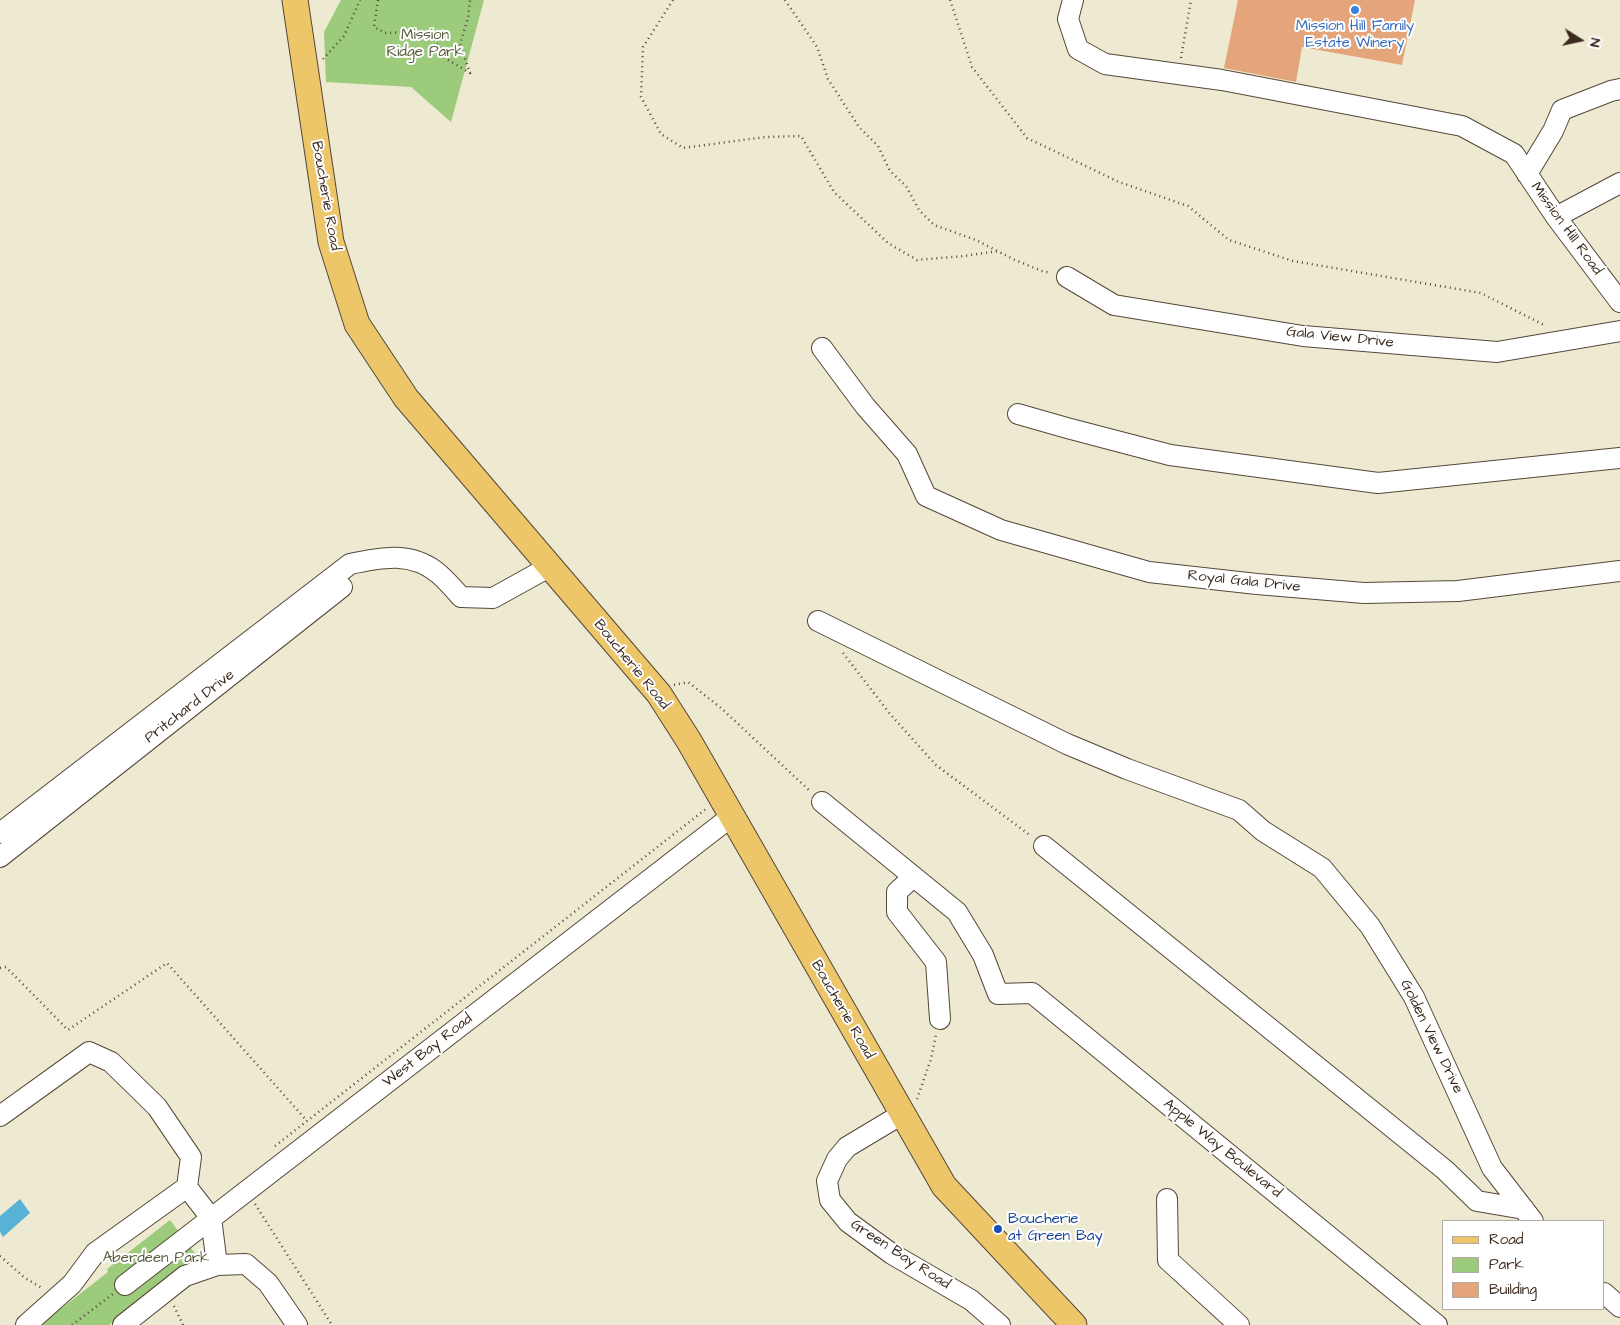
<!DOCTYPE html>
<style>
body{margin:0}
#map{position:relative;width:1620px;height:1325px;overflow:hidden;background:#eeead1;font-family:"Architects Daughter",sans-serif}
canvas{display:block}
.legend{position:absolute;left:1442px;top:1220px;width:162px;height:90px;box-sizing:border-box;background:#fff;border:1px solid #b1aaa5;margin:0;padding:6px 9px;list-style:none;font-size:15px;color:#3b2a1e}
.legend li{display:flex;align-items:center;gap:10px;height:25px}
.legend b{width:25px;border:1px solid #b1aaa5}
.north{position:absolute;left:1555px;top:15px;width:50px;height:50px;-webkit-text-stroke:4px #fff;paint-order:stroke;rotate:100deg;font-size:14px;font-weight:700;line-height:20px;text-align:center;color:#3b2a1e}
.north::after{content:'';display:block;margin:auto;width:18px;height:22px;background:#3b2a1e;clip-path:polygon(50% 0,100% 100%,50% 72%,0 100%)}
</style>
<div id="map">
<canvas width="1620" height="1325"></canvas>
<ul class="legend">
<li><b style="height:6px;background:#ecc669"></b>Road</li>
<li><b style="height:14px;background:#9bcb7b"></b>Park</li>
<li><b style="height:14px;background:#e5a57a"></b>Building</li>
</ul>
<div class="north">N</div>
</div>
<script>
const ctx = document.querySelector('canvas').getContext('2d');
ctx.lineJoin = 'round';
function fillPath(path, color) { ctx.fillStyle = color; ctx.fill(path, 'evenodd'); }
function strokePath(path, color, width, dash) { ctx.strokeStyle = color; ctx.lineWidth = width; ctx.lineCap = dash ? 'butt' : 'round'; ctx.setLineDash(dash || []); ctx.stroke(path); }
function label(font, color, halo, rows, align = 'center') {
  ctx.font = font + ' "Architects Daughter",sans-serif'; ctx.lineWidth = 4; ctx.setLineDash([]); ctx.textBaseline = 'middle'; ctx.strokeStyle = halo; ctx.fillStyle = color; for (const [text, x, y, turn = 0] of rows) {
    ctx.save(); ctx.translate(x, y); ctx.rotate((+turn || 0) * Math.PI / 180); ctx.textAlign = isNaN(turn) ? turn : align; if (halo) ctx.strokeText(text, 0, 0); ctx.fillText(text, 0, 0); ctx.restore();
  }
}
fillPath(new Path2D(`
 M341,0H484L451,122L411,87L326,82L324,32Z
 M170,1220L197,1256L109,1325H40L108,1272L107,1269Z`), '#9bcb7b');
fillPath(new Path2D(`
 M20,1199L30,1213L3,1237L0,1232V1216Z`), '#57b2d5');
fillPath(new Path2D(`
 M1238,0H1415L1402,65L1302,47L1296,82L1224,68Z`), '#e5a57a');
const minor = new Path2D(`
 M1073,0L1068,19L1078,49L1105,64L1222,80L1462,126L1514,154L1556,217L1620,302
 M1527,174L1553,131L1562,110L1611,91L1620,89
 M1556,217L1620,183
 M1067,277L1114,305L1303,336L1497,352L1620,331
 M822,348L865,406L907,454L926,496L1001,530L1149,572L1257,584L1364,593L1458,591L1620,571
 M1018,414L1067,428L1170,455L1378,483L1620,458
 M818,621L1067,744L1127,769L1239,810L1263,831L1322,868L1370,926L1414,997L1492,1168L1533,1221
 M822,802L957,912L983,955L998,994L1032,993L1437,1325
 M0,833L350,564C382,557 412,551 439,574C447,581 454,589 461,597L493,598L549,567
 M1044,846L1445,1170L1477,1201L1524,1209
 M0,857L342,587
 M913,877L897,892V912L936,962L940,1019
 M902,1114L847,1147L837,1159L827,1181L830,1200L848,1222L892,1254L971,1300L1000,1325
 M0,1116L89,1052L111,1062L157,1107L191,1157L187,1187L211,1218L217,1265
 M1167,1199L1168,1260L1239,1325
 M125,1285L732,816
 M1604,1293L1620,1307
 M26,1325L72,1284L95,1253L187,1187
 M123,1325L185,1276L217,1265L246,1264L268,1283L297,1325`);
const major = new Path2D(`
 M295,0L331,242L357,324L406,398L659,694L689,741L944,1186L1074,1325`);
strokePath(minor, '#564739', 22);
strokePath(major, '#564739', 27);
strokePath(new Path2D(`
 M378,0L374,27L385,33L405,32L435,40L445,58L470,73L460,44L468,18L470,0
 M673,0L643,47L641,97L661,134L683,148L765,137L801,136L834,192L888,243L917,260L964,256L998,251
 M785,0L817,47L828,79L859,127L878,146L890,171L906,186L919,210L934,225L976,240L1015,260L1042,271L1051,273
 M950,0L972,67L1027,138L1119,182L1188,206L1229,240L1293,261L1481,293L1546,326
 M1181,58L1191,0
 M323,59L344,36L360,0
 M843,653L890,714L936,765L1031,836
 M674,685L688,682L721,708L810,791
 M0,968L6,967L68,1030L167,963L307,1121
 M917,1099L931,1059L936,1035
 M275,1146L706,809
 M255,1204L332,1325
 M0,1256L25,1278L42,1288
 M174,1306L183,1325
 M72,1325L113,1294`), '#564739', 2.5, [1, 4]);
strokePath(minor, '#fff', 20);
strokePath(major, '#ecc669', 25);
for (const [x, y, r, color] of [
 [1355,10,5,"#3f7fe0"],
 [998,1229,5,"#1a4fb4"]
]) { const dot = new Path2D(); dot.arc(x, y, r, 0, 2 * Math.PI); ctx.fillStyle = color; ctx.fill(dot); strokePath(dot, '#fff', 2); }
label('15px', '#366cbe', '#fff', [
 ["Mission Hill Family",1355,27],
 ["Estate Winery",1355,44]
]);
label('15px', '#585a3a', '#fff', [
 ["Mission",425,36],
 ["Ridge Park",425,53],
 ["Aberdeen Park",156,1259]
]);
label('15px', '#3b2a1e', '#fff', [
 ["Boucherie Road",325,196,80],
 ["Mission Hill Road",1566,229,54],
 ["Gala View Drive",1340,338,6],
 ["Royal Gala Drive",1244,582,6],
 ["Boucherie Road",631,665,51],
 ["Pritchard Drive",190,707,-38],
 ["Boucherie Road",842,1010,60],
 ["Golden View Drive",1431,1037,64],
 ["West Bay Road",428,1051,-38],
 ["Apple Way Boulevard",1222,1149,39],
 ["Green Bay Road",900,1255,33]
]);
label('15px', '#164399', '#fff', [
 ["Boucherie",1008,1220],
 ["at Green Bay",1008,1237]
], 'left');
</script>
